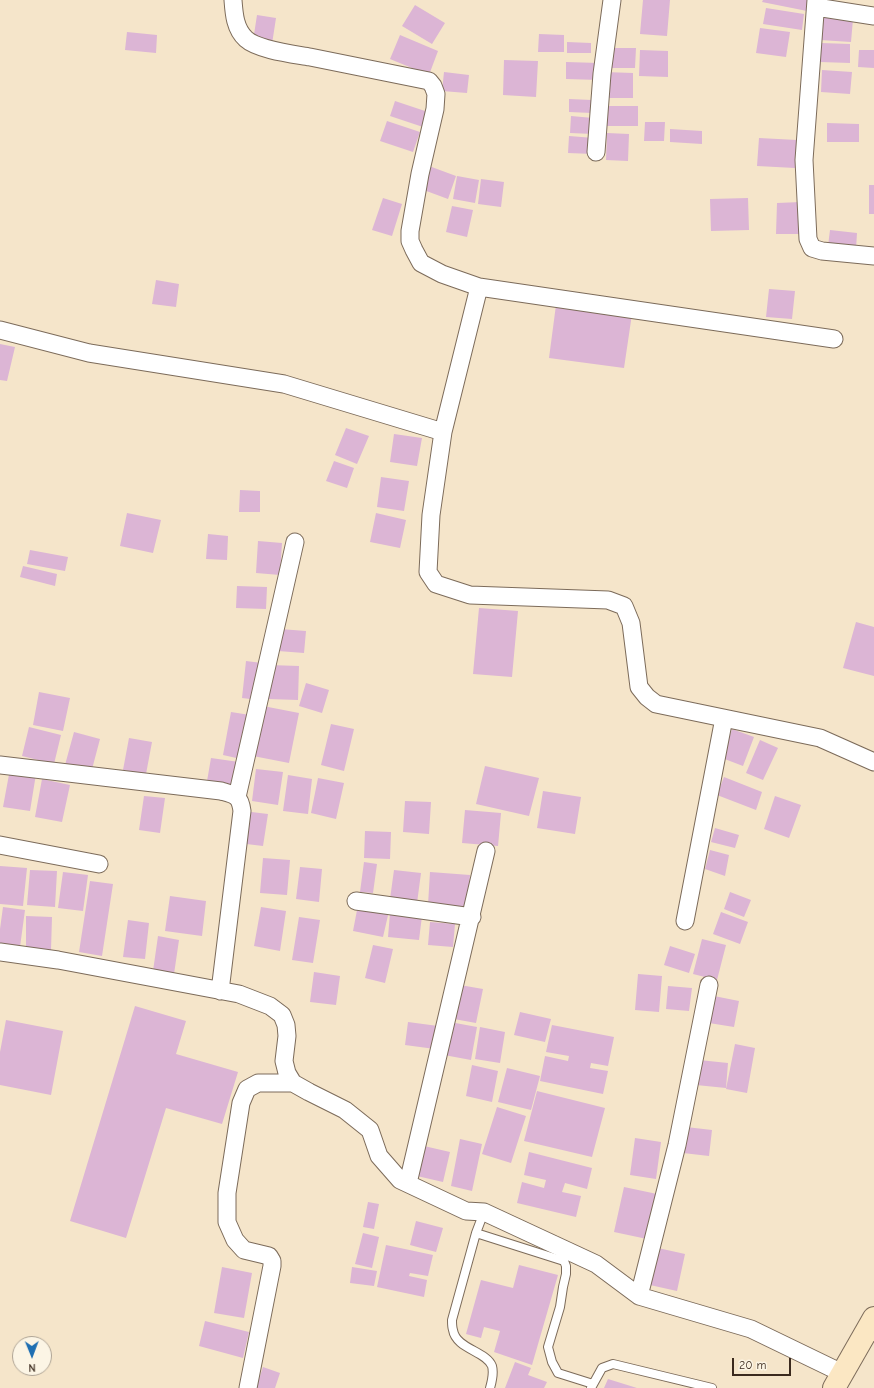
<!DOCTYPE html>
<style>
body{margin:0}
#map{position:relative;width:874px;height:1388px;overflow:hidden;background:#f5e5ca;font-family:"Comic Neue",sans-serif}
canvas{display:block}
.north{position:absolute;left:12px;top:1336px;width:40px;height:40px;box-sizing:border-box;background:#fcf5e5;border:1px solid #afa495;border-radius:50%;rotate:179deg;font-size:11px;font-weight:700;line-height:16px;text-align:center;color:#3b2a1e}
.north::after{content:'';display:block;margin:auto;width:14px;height:18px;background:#1f6fb2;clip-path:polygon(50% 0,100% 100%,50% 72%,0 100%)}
.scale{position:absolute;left:732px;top:1358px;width:59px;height:18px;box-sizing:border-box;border:2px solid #3b2a1e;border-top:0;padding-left:5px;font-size:12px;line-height:14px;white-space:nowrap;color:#3b2a1e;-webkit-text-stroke:3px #fcf5e5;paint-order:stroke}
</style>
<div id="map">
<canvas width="874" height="1388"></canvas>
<div class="north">N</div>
<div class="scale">20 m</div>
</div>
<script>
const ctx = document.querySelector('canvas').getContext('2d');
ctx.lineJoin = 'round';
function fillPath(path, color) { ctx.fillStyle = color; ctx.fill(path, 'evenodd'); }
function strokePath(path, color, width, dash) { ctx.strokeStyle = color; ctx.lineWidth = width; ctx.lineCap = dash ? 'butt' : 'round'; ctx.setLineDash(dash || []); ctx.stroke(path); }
fillPath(new Path2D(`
 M643,0H670L667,36L640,34Z
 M763,0H809L807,11L762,2Z
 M415,5L445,23L432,44L402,26Z
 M766,8L804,14L802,30L763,24Z
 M257,15L276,18L272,44L253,41Z
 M822,17L853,19L851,42L820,40Z
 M760,28L790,32L786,57L756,53Z
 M127,32L157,35L156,53L125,50Z
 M539,34L564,35V52H538Z
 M400,35L438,51L429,75L390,59Z
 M567,42L591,43V53H567Z
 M821,43L850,44V63L820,62Z
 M608,48H636L635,68H607Z
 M640,50L668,51V77L639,76Z
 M859,50H874V68L858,67Z
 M504,60L538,61L536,97L503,95Z
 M566,62L599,63V80L566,79Z
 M822,70L852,72L850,94L821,92Z
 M444,72L469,75L467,93L442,91Z
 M604,72L633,73V98H604Z
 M569,99L592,100V113L569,112Z
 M395,101L428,112L423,127L390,116Z
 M607,106H638V126H607Z
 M571,116L593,118V134L570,133Z
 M387,121L420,132L413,152L380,141Z
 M645,122H665L664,141H644Z
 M827,123L859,124V142H827Z
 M670,129L702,131V144L670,142Z
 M607,133L629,134L628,161L606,160Z
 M569,136L594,138L593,154L568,153Z
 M759,138L797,140L795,168L757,166Z
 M429,166L456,176L448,199L421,189Z
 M457,176L479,180L475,203L453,199Z
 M481,179L504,182L501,207L478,204Z
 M869,185H874V214H869Z
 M383,198L402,204L392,236L372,230Z
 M748,198L749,230L711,231L710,199Z
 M801,202V234H776L777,203Z
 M452,206L473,210L467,237L446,232Z
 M830,230L857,233L856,249L828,246Z
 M156,280L179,284L176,307L152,304Z
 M769,289L795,291L792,319L766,317Z
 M556,305L632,314L624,368L549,358Z
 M0,344L15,347L7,381L0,380Z
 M346,428L369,436L357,464L335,455Z
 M394,434L422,438L417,466L390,462Z
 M334,461L354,468L347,488L326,481Z
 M381,477L409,481L404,511L377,507Z
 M240,490L260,491V512H239Z
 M127,513L161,520L153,553L120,546Z
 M376,513L406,520L400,548L370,542Z
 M208,534L228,536L227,560L206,559Z
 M258,541L282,543L280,575L256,573Z
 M30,550L68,557L65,571L27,564Z
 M23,566L57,574L55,586L20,577Z
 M237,586L267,587L266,609L236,608Z
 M479,608L518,611L512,677L473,674Z
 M856,622L874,627V676L843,668Z
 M280,629L306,631L304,653L278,651Z
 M246,661L262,663L258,700L242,698Z
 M269,665L299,666L298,700L268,699Z
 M306,683L329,690L322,713L299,706Z
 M39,692L70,698L63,731L33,725Z
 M263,706L299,713L289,763L253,756Z
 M231,712L250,715L241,759L223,755Z
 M331,724L354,729L344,771L321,765Z
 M29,727L61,735L54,764L22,756Z
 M732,729L754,737L743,766L722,758Z
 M74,732L100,739L91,773L65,765Z
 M129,738L152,742L146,774L123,770Z
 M760,740L778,748L763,780L746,773Z
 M211,758L239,762L234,791L206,787Z
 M485,766L539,778L529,816L476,804Z
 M10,769L36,774L30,811L3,807Z
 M256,769L283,772L278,805L252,801Z
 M288,775L312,779L308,814L283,811Z
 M724,777L762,792L756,810L717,795Z
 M318,778L344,783L336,819L311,813Z
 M42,779L70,785L62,822L35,817Z
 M543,791L581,797L575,834L537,828Z
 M144,796L165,798L160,833L139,830Z
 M775,796L801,805L789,838L764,829Z
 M405,801L431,802L429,834L403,832Z
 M465,810L501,813L498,846L462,843Z
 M243,811L268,814L263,846L238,843Z
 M715,828L739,835L735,848L711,842Z
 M365,831L391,832L390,859L364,858Z
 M710,850L729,855L725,876L705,869Z
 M263,858L290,860L287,895L260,893Z
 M364,862L377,864L373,893L360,892Z
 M0,866L27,868L23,906L0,904Z
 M300,867L322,869L319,902L296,899Z
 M30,870L57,871L55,907L27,905Z
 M394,870L421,873L417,903L390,899Z
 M63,872L88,875L83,911L58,908Z
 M430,872L470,875L468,907L428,905Z
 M90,881L113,884L102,956L79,952Z
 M730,892L751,900L744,917L724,909Z
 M170,896L206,901L202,936L165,931Z
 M358,905L389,911L383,937L353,931Z
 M3,907L25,910L20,947L0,945V929Z
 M261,907L286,911L280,951L254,946Z
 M721,912L748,922L740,944L713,934Z
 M390,913L422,916L419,940L388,937Z
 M26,916L52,917L51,950H26Z
 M299,917L320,920L313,963L292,960Z
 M128,920L149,923L145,959L123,957Z
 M430,922L455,924L453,947L428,945Z
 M158,936L179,940L174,974L153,971Z
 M702,939L726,945L717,980L693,974Z
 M373,945L393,949L385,983L365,978Z
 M670,946L695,954L689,973L664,965Z
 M314,972L340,976L336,1005L310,1002Z
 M638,974L662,976L659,1012L635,1010Z
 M460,985L483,989L476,1023L454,1019Z
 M668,986L692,988L689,1011L666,1009Z
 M714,996L739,1001L734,1027L709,1023Z
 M135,1006L186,1021L176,1054L238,1072L222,1124L166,1108L126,1238L70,1221Z
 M520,1012L551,1019L545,1042L514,1035Z
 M6,1020L63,1031L51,1095L0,1085V1052Z
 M408,1022L438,1026L435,1049L405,1045Z
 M450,1022L477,1027L471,1060L444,1055Z
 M552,1025L614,1037L608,1066L591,1063L590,1068L608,1071L603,1094L540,1081L545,1056L568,1061L569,1056L546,1052Z
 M480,1027L505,1032L500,1063L475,1059Z
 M735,1044L755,1048L747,1093L726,1089Z
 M699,1060L728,1063L726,1088L696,1085Z
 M472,1065L498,1071L492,1102L466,1096Z
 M507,1068L540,1076L531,1110L498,1102Z
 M537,1091L605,1108L592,1157L524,1141Z
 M497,1107L526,1116L511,1163L482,1154Z
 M686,1127L712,1130L709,1156L683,1153Z
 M635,1138L661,1142L656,1179L630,1175Z
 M460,1139L482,1144L472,1191L451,1186Z
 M424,1146L450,1152L443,1182L417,1176Z
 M529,1152L592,1168L587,1189L565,1183L562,1192L581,1196L576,1217L517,1203L522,1182L544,1188L546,1180L524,1175Z
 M624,1187L657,1194L647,1239L614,1232Z
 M368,1202L379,1204L374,1229L363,1227Z
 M416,1221L443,1228L436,1252L410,1245Z
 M363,1233L379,1237L372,1268L355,1264Z
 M386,1245L433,1255L428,1276L410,1273L409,1276L427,1280L424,1297L377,1287Z
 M658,1248L685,1254L677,1291L650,1285Z
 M519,1265L558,1275L532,1365L494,1352L500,1331L484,1327L481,1338L466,1334L481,1280L513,1288Z
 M222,1267L252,1273L244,1318L214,1313Z
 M352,1267L377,1271L374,1286L350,1283Z
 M205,1321L249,1332L243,1358L199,1346Z
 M515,1362L531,1368L528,1375L547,1382L544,1388H505Z
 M263,1367L280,1373L275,1388H256Z
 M608,1379L637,1388H604Z`), '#dcb5d5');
const lane = new Path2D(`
 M484,1212L476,1233L452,1320C452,1323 452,1327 453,1330C456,1349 486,1351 492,1366C494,1373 492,1381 490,1388
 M476,1233L564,1261L566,1266V1274L563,1287L560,1307L548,1347L552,1362L558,1373L593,1384
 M591,1388L602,1368L613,1364L712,1388`);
const street = new Path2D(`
 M233,0C234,14 235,29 246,39C258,50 293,54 310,57C349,65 389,73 429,81L433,86L436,94L435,109L420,174L410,231V241L414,250L421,263L442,274L479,287L443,432
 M816,0L804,160L808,239L812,248L822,251L874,256
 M816,7L874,16
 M596,152L602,74L612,0
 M479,287L834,339
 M0,330L89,353L284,384L443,432L431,515L428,572L436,584L470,595L608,600L624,606L631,623L639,687L647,697L656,704L820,738L874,762
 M0,765L221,791C235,795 240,795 242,811L220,991
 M237,797L295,542
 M0,845L99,864
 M356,901L472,917
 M685,921L724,718
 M0,952L58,960L239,994L270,1006L282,1015L286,1025L287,1036L284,1061L287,1073L293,1083L309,1092L345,1110L370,1130L379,1156L400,1180L466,1211L484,1212L596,1264L639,1296L751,1329L842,1373
 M408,1183L486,851
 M639,1296L677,1145L709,985
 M248,1388L272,1266V1261L269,1256L244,1250L235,1240L227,1222V1193L241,1103L247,1089L258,1083H293`);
const secondary = new Path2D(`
 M834,1388L874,1318`);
strokePath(lane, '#7c6b5a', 10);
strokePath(street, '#7c6b5a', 19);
strokePath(secondary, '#7c6b5a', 24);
strokePath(lane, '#fff', 8);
strokePath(street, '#fff', 17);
strokePath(secondary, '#fbe7c3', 22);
</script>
